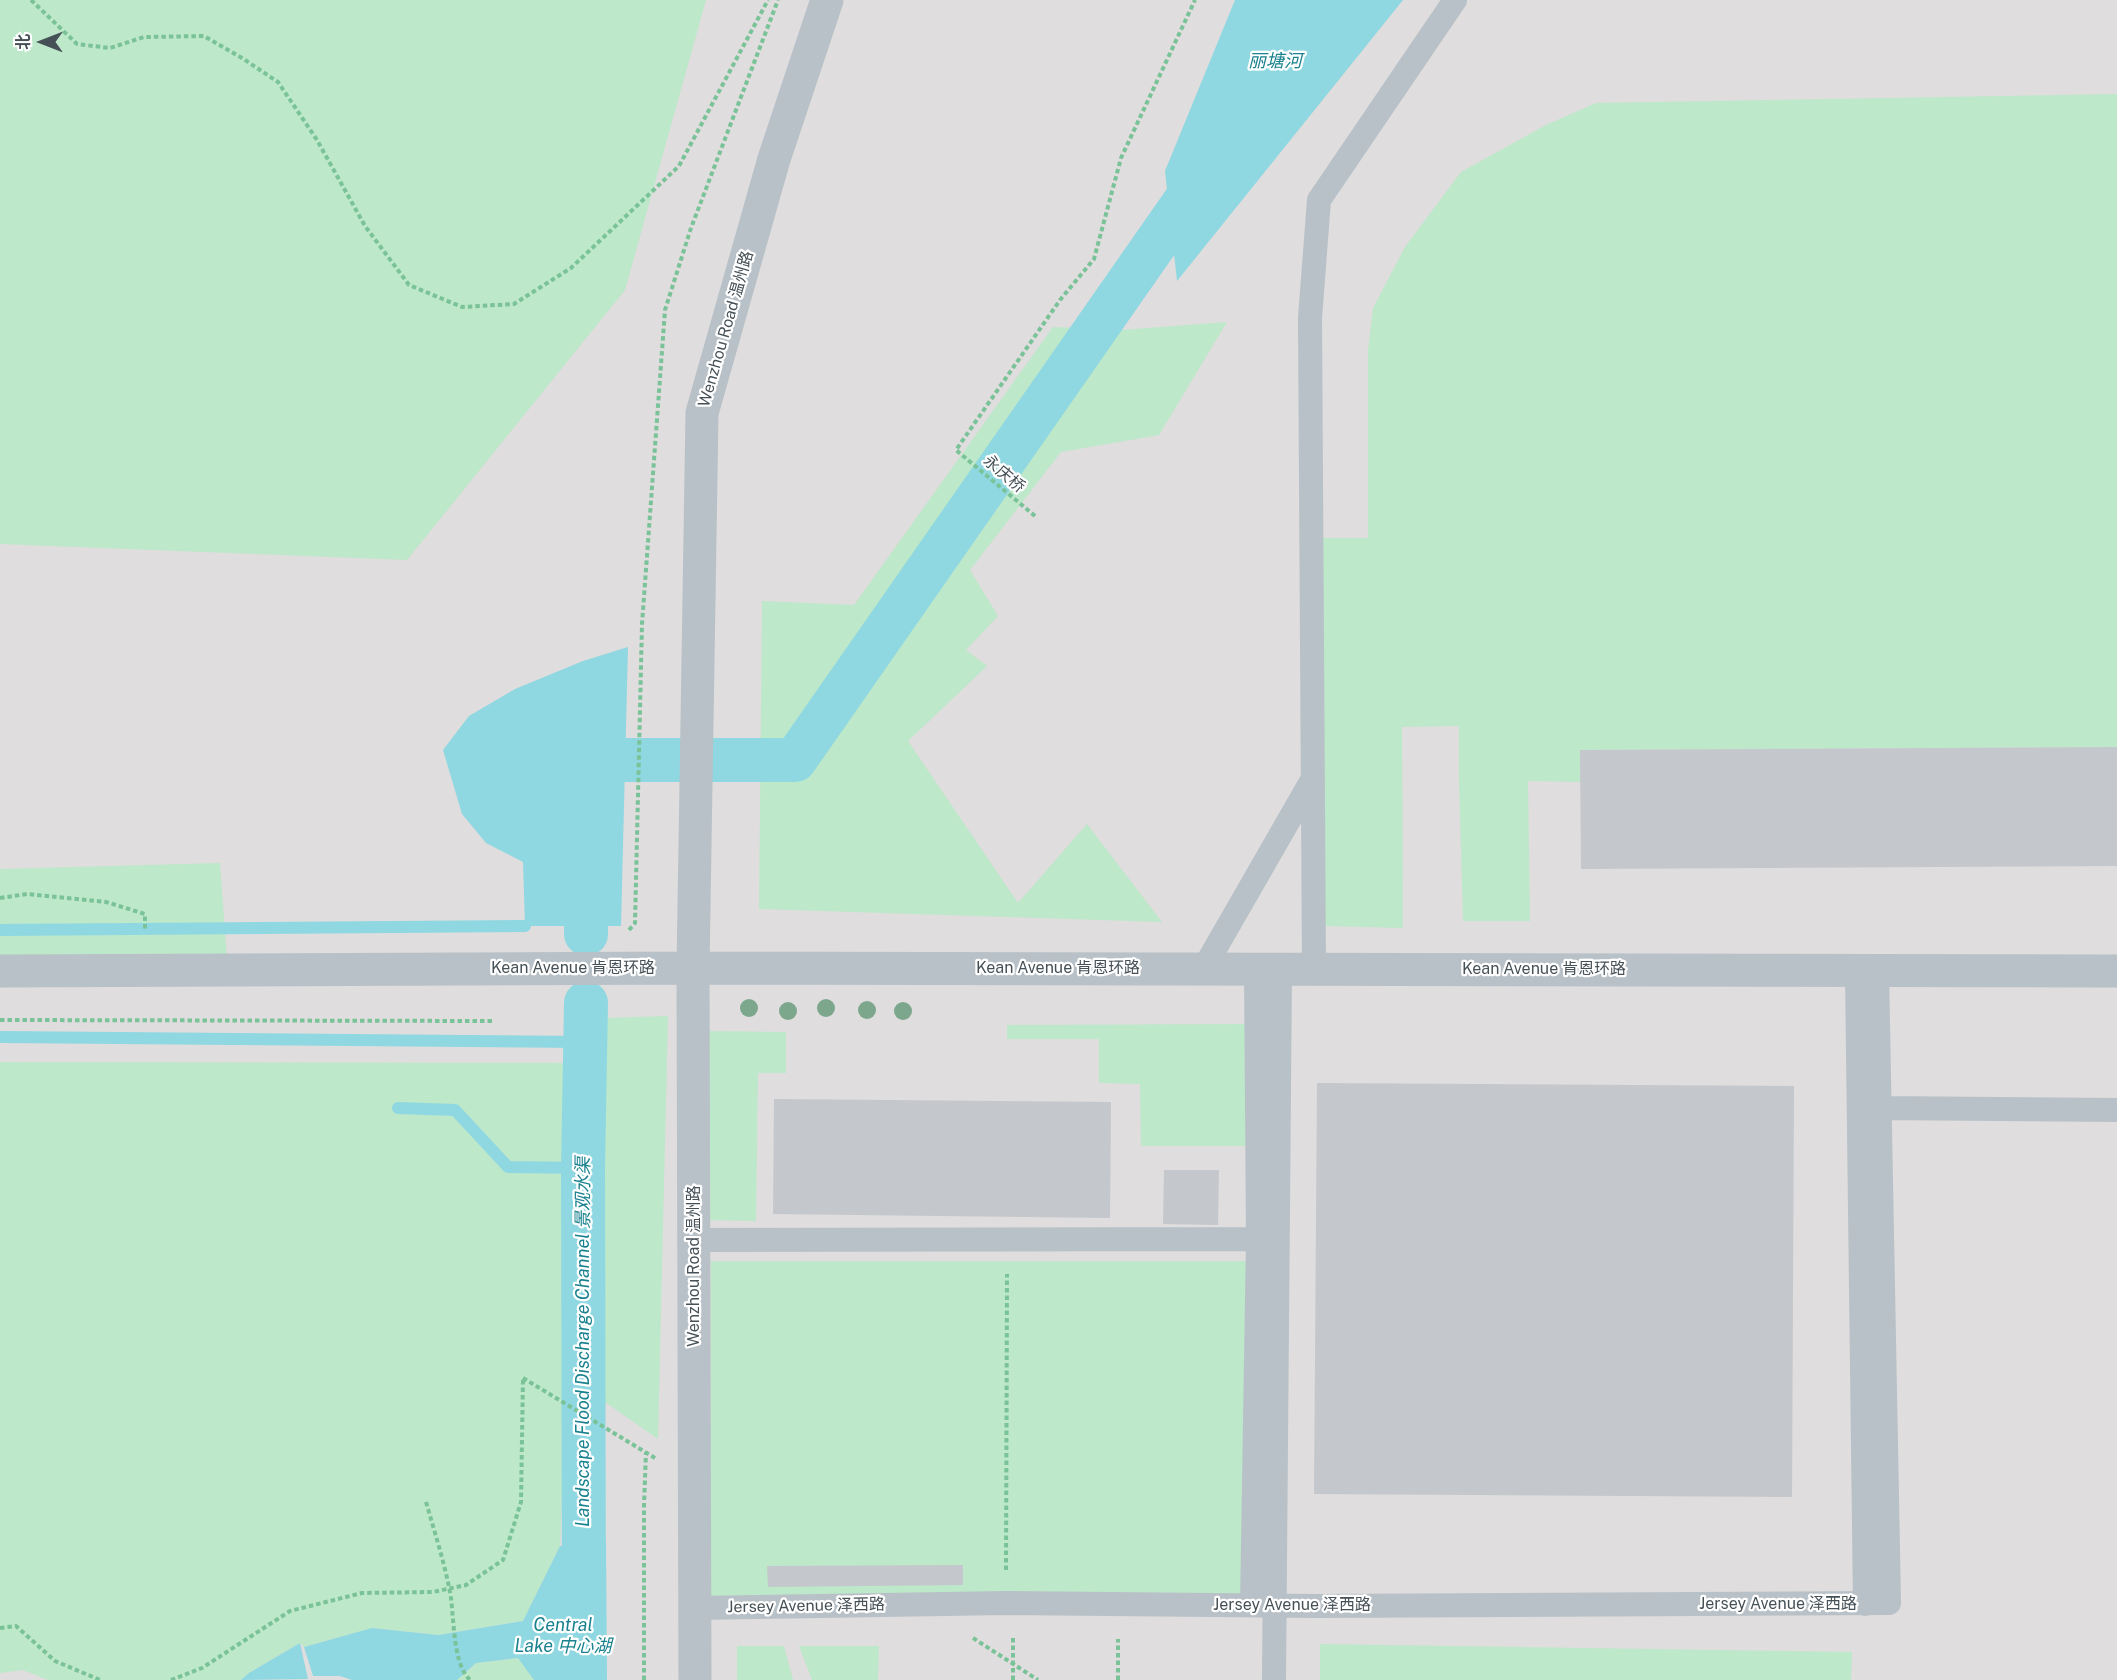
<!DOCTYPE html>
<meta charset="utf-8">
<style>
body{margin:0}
#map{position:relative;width:2117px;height:1680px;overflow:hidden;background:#eeecec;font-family:"Public Sans","Noto Sans SC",sans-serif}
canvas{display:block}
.north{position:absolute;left:12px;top:12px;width:60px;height:60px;-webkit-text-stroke:4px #fff;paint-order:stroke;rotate:270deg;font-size:16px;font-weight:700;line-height:24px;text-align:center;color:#465157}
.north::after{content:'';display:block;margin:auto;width:21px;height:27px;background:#465157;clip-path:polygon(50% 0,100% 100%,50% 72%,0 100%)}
</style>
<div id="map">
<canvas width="2117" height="1680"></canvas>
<div class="north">北</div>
</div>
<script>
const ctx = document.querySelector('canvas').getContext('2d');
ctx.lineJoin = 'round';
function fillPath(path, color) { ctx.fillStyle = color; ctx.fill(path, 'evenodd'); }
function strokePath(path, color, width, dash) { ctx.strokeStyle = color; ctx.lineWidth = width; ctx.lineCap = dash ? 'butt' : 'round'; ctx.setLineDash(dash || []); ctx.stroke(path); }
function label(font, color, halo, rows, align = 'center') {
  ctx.font = font + ' "Public Sans","Noto Sans SC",sans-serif'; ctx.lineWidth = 4.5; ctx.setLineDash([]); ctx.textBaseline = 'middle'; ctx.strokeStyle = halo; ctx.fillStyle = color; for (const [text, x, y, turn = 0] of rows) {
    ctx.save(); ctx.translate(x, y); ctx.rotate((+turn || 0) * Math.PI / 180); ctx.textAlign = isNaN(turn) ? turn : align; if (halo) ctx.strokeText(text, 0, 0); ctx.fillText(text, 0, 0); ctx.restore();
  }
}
fillPath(new Path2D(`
 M0,0H2117V1680H0Z`), '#dfdddd');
fillPath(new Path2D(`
 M0,0H706L625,290L407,560L0,544Z
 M2117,94V747L1581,750V782L1528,781L1530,921H1463L1459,780V726L1402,727L1403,928L1324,926L1320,538H1368V351L1373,308L1405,247L1461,172L1546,125L1596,103Z
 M1227,322L1159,435L1061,452L970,570L998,616L966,650L987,666L908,741L1018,903L1087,824L1162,922L759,909L762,601L854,605L1053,327L1121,330Z
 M220,863L227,960L0,957V869Z
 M668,1016L658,1439L602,1400V1018Z
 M1252,1024V1146H1141L1140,1084L1099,1083V1039H1007V1025Z
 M709,1031L786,1032V1073H758L756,1221L707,1220Z
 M0,1062L572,1063L566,1381L560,1546L523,1621L438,1635L372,1628L304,1647L300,1643L249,1673L241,1680H48L23,1670L0,1673Z
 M711,1261H1252V1605H711Z
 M1320,1644L1852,1652L1851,1680H1320Z
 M737,1646H784L793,1680H737Z
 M799,1646H879L878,1680H812Z
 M518,1658L536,1680H457L476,1663Z`), '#bde8ca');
fillPath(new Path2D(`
 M1235,0H1403L1177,281L1165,171Z
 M628,647L621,926H525L523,862L486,843L462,814L443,750L469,716L515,689L583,661Z
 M606,1541L607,1680H534L518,1658L476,1663L457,1680H352L340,1676H313L304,1647L372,1628L438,1635L523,1621L560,1546Z
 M300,1643L308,1679L241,1680L249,1673Z`), '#8fd8e1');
strokePath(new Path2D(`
 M0,930L525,926
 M0,1037L585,1042
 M398,1108L455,1110L508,1167L583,1168`), '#8fd8e1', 12);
strokePath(new Path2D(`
 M589,783V760H795L1204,174
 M586,934L587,868
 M581,1680L584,1633L583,1168L586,1003`), '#8fd8e1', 44);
fillPath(new Path2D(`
 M2117,747V866L1581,869L1580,750Z
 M1317,1083L1794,1086L1792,1497L1314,1494Z
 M774,1099L1111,1102L1110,1218L773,1214Z
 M1164,1170H1219L1218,1225L1163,1224Z
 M963,1565V1585L768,1587L767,1566Z`), '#c4c7cb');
strokePath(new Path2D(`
 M31,0L77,44L110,48L144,37L204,36L242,58L278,82L317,140L365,226L409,285L462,307L514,304L571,268L679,166L768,0
 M1035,516L956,450L1060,300L1094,259L1121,158L1195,0
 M0,898L27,894L106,902L145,914V931
 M629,930L635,923L642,624L665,310L691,228L778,0
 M0,1020L495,1021
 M523,1378L655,1458
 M426,1502C434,1530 443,1558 449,1587C455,1612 451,1662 470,1680
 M1006,1570L1007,1274
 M0,1628L16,1626L55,1661L100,1680
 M973,1638L1038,1680
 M171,1680L202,1668L290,1611L362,1593L433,1592L466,1585L503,1560L521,1502L523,1377
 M644,1680V1506L646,1452
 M1013,1680V1636
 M1118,1680V1639`), '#7ac297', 4, [4.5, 3]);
strokePath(new Path2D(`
 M1204,968L1312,780
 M1314,968L1310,318L1319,200L1455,0
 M1857,971L1865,1604
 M1880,1108L2117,1110
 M694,1240L1258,1239L1256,968
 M1252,1605L1258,1239
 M695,1608L1006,1603L1317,1606L1889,1603L1877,971
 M1274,1680L1280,968`), '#b8c1c7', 24);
strokePath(new Path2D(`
 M0,971L693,968L2117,971
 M695,1680L693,968L702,413L774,159L827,0`), '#b8c1c7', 33);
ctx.fillStyle = '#7da78d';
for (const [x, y] of [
 [749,1008],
 [826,1008],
 [867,1010],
 [788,1011],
 [903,1011]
]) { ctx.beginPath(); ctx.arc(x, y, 9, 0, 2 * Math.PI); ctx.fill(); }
label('16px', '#465157', '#fff', [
 ["Wenzhou Road 温州路",726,329,-74],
 ["永庆桥",1004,474,40],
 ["Kean Avenue 肯恩环路",573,968],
 ["Kean Avenue 肯恩环路",1058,968],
 ["Kean Avenue 肯恩环路",1544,969],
 ["Wenzhou Road 温州路",694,1266,-90],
 ["Jersey Avenue 泽西路",1778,1604],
 ["Jersey Avenue 泽西路",1292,1605],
 ["Jersey Avenue 泽西路",806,1606,-1]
]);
label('italic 18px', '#1a828e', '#fff', [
 ["丽塘河",1275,61],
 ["Landscape Flood Discharge Channel 景观水渠",583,1342,-90],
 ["Central",563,1625],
 ["Lake 中心湖",563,1646]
]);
</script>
